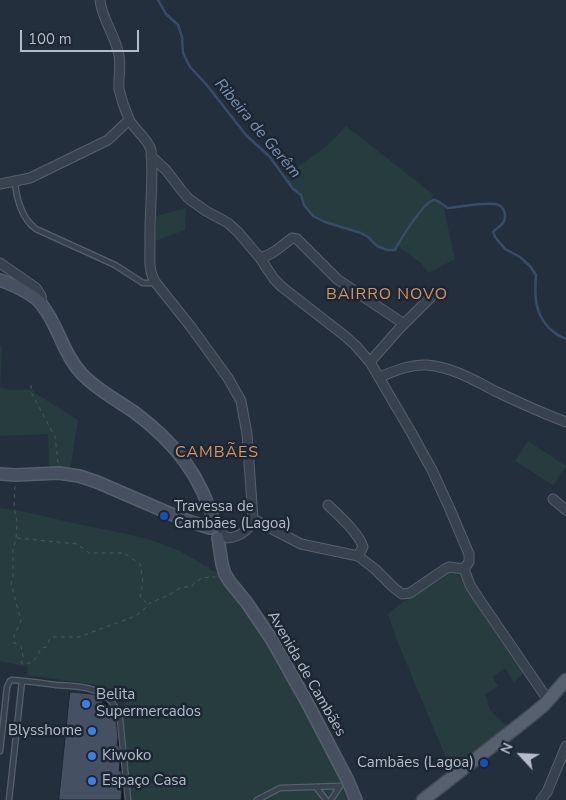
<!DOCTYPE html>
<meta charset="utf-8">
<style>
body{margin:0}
#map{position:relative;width:566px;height:800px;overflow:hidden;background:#242f3e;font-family:"Nunito Sans",sans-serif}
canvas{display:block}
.north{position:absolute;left:496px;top:730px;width:50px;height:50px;-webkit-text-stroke:4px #1d2633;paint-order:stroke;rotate:295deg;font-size:14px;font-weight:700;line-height:20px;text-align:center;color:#b4bcc9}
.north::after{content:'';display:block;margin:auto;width:18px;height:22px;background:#b4bcc9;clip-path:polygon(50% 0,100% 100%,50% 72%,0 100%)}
.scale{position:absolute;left:20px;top:30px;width:119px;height:22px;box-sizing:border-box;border:2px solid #b4bcc9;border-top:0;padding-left:6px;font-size:15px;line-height:18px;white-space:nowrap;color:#b4bcc9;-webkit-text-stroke:4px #1d2633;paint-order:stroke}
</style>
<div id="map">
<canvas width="566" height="800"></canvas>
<div class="north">N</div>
<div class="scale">100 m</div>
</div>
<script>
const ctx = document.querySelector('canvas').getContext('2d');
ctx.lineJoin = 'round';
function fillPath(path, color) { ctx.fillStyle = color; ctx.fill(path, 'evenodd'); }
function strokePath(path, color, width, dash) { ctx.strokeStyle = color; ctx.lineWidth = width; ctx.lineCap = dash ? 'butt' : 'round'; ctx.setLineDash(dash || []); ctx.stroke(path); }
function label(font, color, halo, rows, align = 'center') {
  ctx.font = font + ' "Nunito Sans",sans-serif'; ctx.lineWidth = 5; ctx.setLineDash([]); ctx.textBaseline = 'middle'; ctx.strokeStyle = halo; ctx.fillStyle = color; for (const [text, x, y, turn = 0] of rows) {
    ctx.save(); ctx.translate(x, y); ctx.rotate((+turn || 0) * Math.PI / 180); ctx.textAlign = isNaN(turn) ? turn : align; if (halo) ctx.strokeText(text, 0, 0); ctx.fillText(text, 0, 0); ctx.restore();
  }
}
fillPath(new Path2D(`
 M346,126L434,195L430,201C436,199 439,202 445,206L444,209L455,259L428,273L421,263L398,246L395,250H387L377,246L368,237L361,233L325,222L313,216L304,205L301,195L293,189L285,176L327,146Z
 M186,208L185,230L155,241L156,216Z
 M0,344L2,348L0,387C10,392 22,388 33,390L35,393L78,420L70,470L49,469L48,434L0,436Z
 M528,441L566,466L553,485L515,461Z
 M0,508C22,510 42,516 64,521C97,529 133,533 165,545C179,550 193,558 206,566L207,565L211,571H215L220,574L250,615L272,648L352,800H131L122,713L126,696L102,686L27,675L28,667L0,661Z
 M454,572L458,575L525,672L514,682L505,668L492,677L498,686L485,695L488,699C486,710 499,720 508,726L451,770L398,643L388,614C406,598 427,586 447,573Z`), '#263c3f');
fillPath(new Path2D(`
 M100,699L107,703L112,715L119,719L127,800H59Z`), '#0007');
strokePath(new Path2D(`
 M158,0L166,14L178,25L182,37L183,53L190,67L206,84L246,135L270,157L293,189L301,195L304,205L313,216L325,222L361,233L368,237L377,246L387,250H395C400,240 424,201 434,200C439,200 444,206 448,208C462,207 480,202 495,204C503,205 507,213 504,221C502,226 496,228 493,232L495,237L505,249L520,257L530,266L536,275C534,297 535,319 555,333C558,336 563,337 566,339`), '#394c67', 2.5);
const building = new Path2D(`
 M70,692L92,694L101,698L108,716L113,714L115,720L116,719L118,737L117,746H119L120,762L119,771H121L122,785L121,800H59Z`);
fillPath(building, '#455162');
strokePath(building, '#1f2835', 1);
const lane = new Path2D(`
 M15,181C16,198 22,219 36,229L115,265L143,283H156
 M0,751L7,687L10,681L12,680C27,681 41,683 56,685C74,686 98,686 111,701C116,707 118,713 120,719L128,800
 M316,787L326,800
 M9,800L22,681
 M257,800L280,788L340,786
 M331,800L340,786`);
const street = new Path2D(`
 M100,0C101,16 114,34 118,51C122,64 118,76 119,89C121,98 125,110 129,119C134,130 147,137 151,150C154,181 149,213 150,245C150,258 148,272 156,283L191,327L228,378L241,401L247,434L253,519C249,530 240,537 228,538L222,534
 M151,156L166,170L182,191L189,199L206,211L228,223L238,232L260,258L274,279L282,287L345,336L355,345L370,362L411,432L432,470L449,507L469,554V562L464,569
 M0,184L30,178L108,140L129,120
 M260,258C272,255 282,246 292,238L297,239L337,279L404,324
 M0,263L36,288L41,296L42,304
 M370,362L399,329L433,295
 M379,377C395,371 410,364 427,365C452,367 474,380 495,391C518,402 542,413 566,422
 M553,499L566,510
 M328,505C339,516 359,533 363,547L358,556
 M253,519L301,544L358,556L375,569L393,587L402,594L410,593L445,569L449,567L464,569
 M464,569L470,585L477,596L548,700
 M541,800L547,792L566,746`);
const secondary = new Path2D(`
 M0,280C13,285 34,294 42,305C58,325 63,354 82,374C97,390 117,400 134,412C176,443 200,475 215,524
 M0,474L16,475L59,473L79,476L97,482L185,520L210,528
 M218,538L222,564L225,574L230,582L247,603L272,640L308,704L348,781L356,800`);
const primary = new Path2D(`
 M423,800L527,719L544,705L566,680`);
strokePath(lane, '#565f6c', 7);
strokePath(street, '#565f6c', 11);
strokePath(secondary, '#565f6c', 14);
strokePath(primary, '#414a57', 15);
strokePath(new Path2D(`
 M31,385V392L55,437L58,463
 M15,486L14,506L17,522L16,538L13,550V579L11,583L21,621L14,636V643L21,646L23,656L21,663C32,666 37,658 41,648L46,647L51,637H79L133,617L143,611L148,604L169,595L180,588L192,586C199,578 204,577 215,577
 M17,538L77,544L89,553H124L140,564L143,582L140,597L148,604`), '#44595c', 1, [4, 4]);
strokePath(lane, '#38414e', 4.5);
strokePath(street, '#38414e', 9);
strokePath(secondary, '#465061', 11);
strokePath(primary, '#56606e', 12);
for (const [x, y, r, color] of [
 [164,516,5,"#1a4fb4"],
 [86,704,5,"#3f7fe0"],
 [92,731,5,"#3f7fe0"],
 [92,756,5,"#3f7fe0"],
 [484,763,5,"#1a4fb4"],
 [92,781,5,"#3f7fe0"]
]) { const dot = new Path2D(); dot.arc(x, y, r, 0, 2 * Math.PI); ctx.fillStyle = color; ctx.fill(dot); strokePath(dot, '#1d2633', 2); }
label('15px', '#b4bcc9', '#1d2633', [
 ["Travessa de",174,507],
 ["Cambães (Lagoa)",174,524],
 ["Belita",96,695],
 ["Supermercados",96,712],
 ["Blysshome",82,731,"right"],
 ["Kiwoko",102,756],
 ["Cambães (Lagoa)",474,763,"right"],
 ["Espaço Casa",102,781]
], 'left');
label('15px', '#b4bcc9', '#1d2633', [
 ["Avenida de Cambães",306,674,60]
]);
label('italic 16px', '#7c92b1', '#1d2633', [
 ["Ribeira de Gerêm",257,129,50]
]);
ctx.letterSpacing = '1px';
label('16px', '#d59563', '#1d2633', [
 ["BAIRRO NOVO",387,295],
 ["CAMBÃES",217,453]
]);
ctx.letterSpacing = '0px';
</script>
